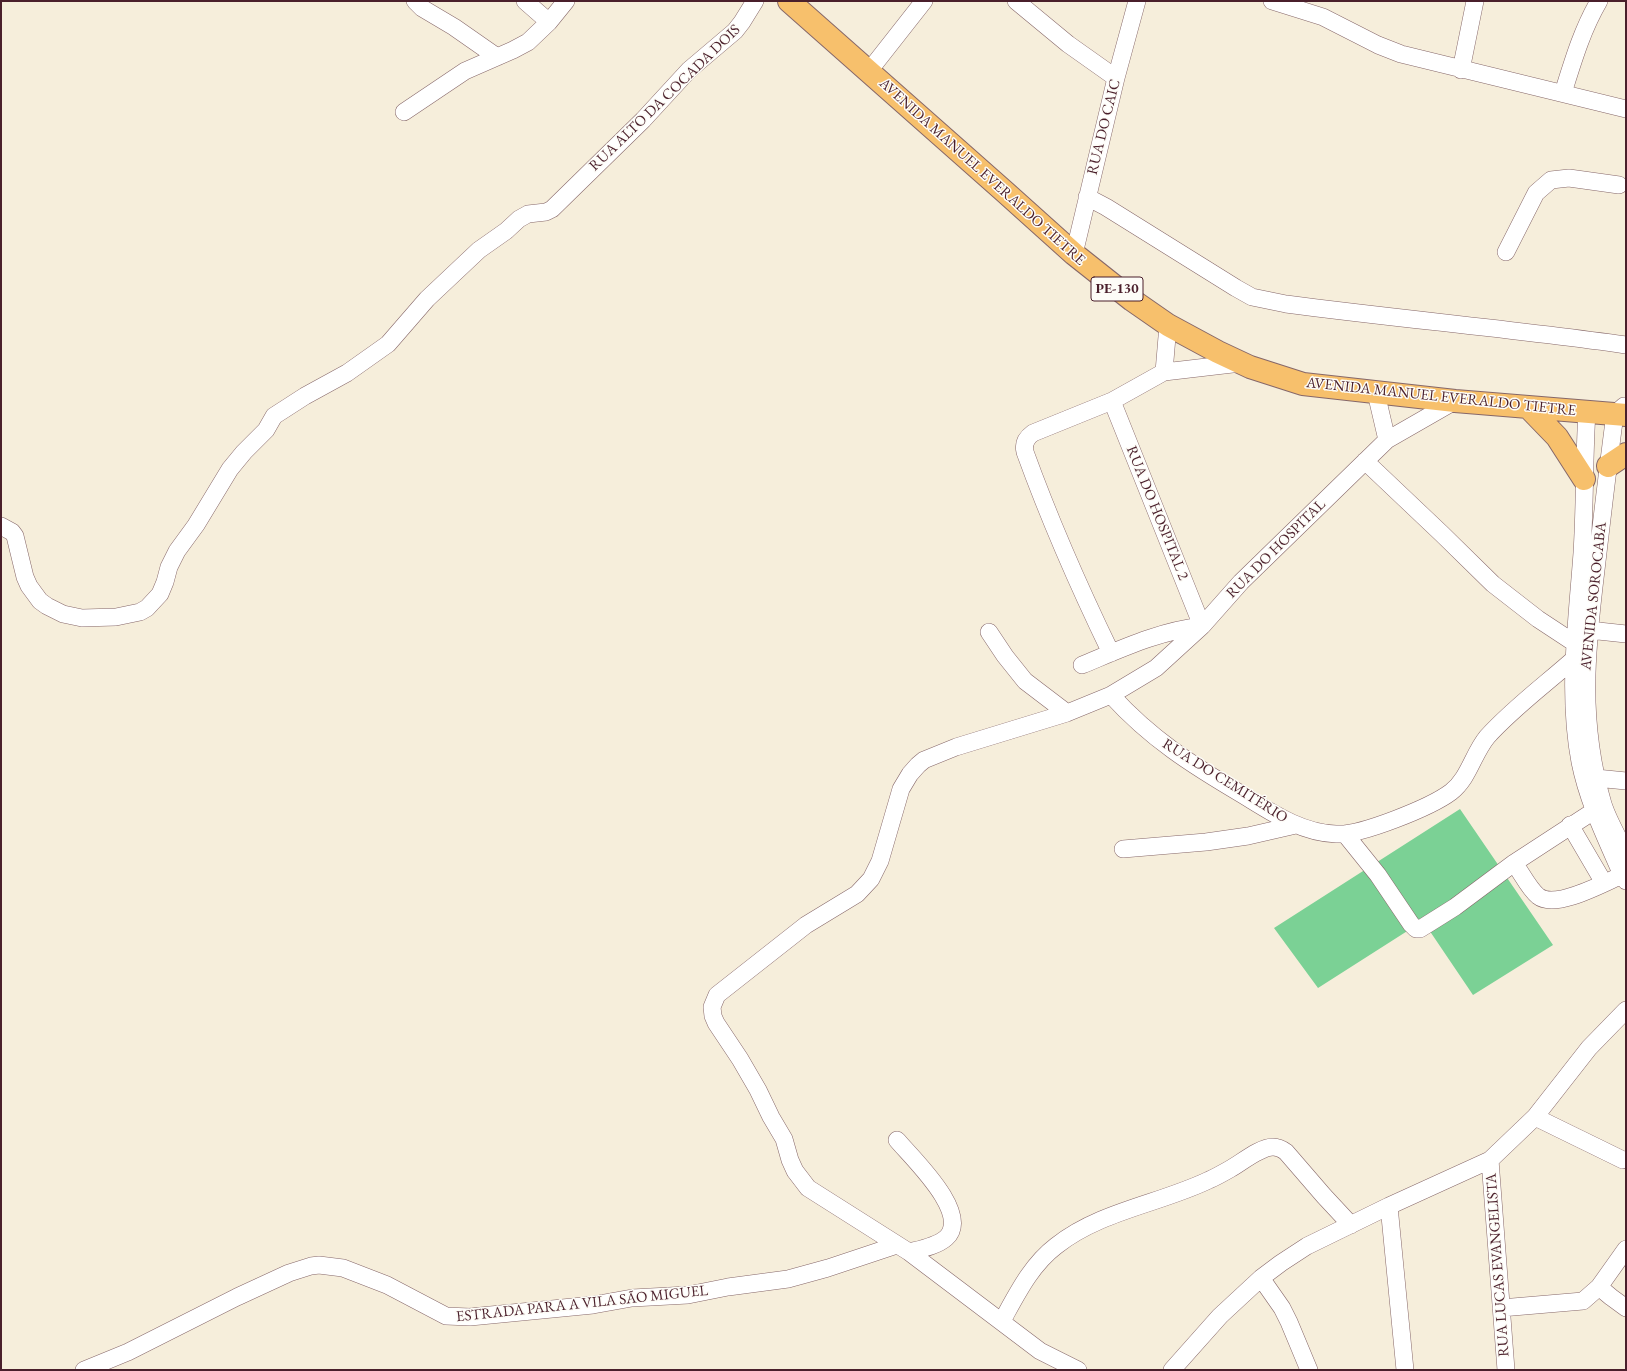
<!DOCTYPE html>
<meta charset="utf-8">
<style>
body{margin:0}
#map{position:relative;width:1627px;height:1371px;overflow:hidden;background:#f6eedb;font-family:"EB Garamond",serif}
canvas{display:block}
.frame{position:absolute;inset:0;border:2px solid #4a1f2b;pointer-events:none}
</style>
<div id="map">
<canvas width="1627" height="1371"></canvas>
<div class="frame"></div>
</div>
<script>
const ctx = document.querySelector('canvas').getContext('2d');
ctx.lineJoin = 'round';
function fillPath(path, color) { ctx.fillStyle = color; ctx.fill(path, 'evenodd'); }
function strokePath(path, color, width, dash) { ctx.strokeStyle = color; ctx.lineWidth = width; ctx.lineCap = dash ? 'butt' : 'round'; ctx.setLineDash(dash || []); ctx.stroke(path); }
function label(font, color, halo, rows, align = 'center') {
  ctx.font = font + ' "EB Garamond",serif'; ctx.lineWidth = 3; ctx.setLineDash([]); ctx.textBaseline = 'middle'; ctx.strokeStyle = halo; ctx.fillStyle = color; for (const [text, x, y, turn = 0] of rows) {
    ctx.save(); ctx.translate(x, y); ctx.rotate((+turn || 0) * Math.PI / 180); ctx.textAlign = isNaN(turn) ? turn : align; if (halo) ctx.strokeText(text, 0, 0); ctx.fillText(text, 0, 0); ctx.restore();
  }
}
fillPath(new Path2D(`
 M1460,809L1553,945L1473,995L1423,921L1318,988L1274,928Z`), '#7bd195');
const minor = new Path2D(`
 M415,1L422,8L454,27L497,57
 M525,1L549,22
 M1016,1L1068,44L1116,78
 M1272,1L1323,17L1378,45L1401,54L1626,109
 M1461,70L1475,1
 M869,71L924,1
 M1563,93C1573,61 1582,30 1599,1
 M404,112L465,71L513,50L528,42L549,22L566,1
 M1087,197L1106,207L1236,288L1252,297L1286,304C1399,319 1513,329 1626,345
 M1506,252L1536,193L1551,180L1569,178L1619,185
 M1074,254L1116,78L1137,1
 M1164,372L1241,363
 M1376,393L1387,440
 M1112,401L1202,626
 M1624,406L1615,414C1608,466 1602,518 1596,570C1586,652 1579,722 1603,804C1608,820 1618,837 1626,853
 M1587,411C1584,459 1585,506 1582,553C1577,622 1567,694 1580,762C1588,802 1606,838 1622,875L1626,881
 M1365,461L1442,534L1493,584L1538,619L1576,644
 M1,526L12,532L15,536L25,577L29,586L40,601L47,606L63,614L82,618L116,617L140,612L147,608L160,594L165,582L169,567L177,551L196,525L230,469L244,452L266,430L274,416L305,396L347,373L388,344L427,299L479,250L506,231L519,219L528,214L546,212L552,209L643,120L689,70L735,31L742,22L755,1
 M1589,630L1626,634
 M989,632L1005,656L1025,681L1067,713
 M1111,653C1079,587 1050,521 1025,452C1023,444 1026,438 1033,433L1112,401L1164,372L1168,325
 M1082,665C1121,649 1159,631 1202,626
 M1111,695C1151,739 1192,765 1243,795C1271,812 1301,833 1336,834C1360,836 1431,807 1451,792C1469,778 1473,754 1487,737C1513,708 1546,684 1575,658
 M1596,778L1626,781
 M1570,825L1604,883
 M1345,834L1378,875L1411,924L1416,929H1420L1455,907L1514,863L1603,805
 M1123,849L1206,842L1248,836L1296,825
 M1514,863C1521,872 1529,889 1538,896C1555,910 1604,883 1622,875
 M1535,1117L1623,1160
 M897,1140C912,1158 972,1214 946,1238C937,1246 921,1249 909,1252
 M1490,1160L1506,1370
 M1389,1206L1405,1370
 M1261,1278L1282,1308L1289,1322L1309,1370
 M1599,1287L1611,1297L1626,1308
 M1501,1308L1583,1301L1599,1287L1626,1249
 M1002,1321C1017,1294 1031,1265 1056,1246C1100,1211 1159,1204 1209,1180C1216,1177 1223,1173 1230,1169C1241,1163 1260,1147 1273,1147C1278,1147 1282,1149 1286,1152L1324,1196L1351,1225
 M84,1370L128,1352L237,1297L289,1273L311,1266L319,1265L343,1268L387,1285L446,1316L470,1317L593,1305L632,1298L688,1295L728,1287L788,1279L828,1268L897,1245
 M1078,1370L1040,1351L909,1252L808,1188L795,1171L790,1160L784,1139L771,1117L758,1090L740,1059L716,1023L713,1016L712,1007L717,995L806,925L857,894L871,879L880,861L901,789L910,774L918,765L924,760L956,747L1067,713L1111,695L1156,668L1202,626L1241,582L1387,440L1455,401
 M1172,1370L1220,1316L1261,1278L1281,1263L1307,1246L1389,1206L1490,1160L1535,1117L1589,1048L1626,1010`);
const major = new Path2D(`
 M789,1L1005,192L1074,254L1132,300L1168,325L1218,352L1250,367L1303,384L1455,401L1626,415
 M1528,407L1557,437L1584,479
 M1608,466L1626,454`);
strokePath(minor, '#866769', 18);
strokePath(major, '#866769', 24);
strokePath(minor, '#fff', 17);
strokePath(major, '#f7c06c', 22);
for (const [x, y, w] of [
 [1117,289,52]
]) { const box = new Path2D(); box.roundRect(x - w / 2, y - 12, w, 24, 3); ctx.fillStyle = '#fdfcf7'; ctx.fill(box); strokePath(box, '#4a1f2b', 1); }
label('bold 14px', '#4a1f2b', null, [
 ["PE-130",1117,289]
]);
label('15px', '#4a1f2b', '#fdfcf7', [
 ["RUA ALTO DA COCADA DOIS",665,98,-44],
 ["RUA DO CAIC",1104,127,-76],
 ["AVENIDA MANUEL EVERALDO TIETRE",982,172,42],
 ["AVENIDA MANUEL EVERALDO TIETRE",1441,397,6],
 ["RUA DO HOSPITAL 2",1157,513,68],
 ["RUA DO HOSPITAL",1276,549,-45],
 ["AVENIDA SOROCABA",1594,596,-84],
 ["RUA DO CEMITÉRIO",1225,781,32],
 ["RUA LUCAS EVANGELISTA",1498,1265,-94],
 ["ESTRADA PARA A VILA SÃO MIGUEL",582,1304,-6]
]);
</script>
